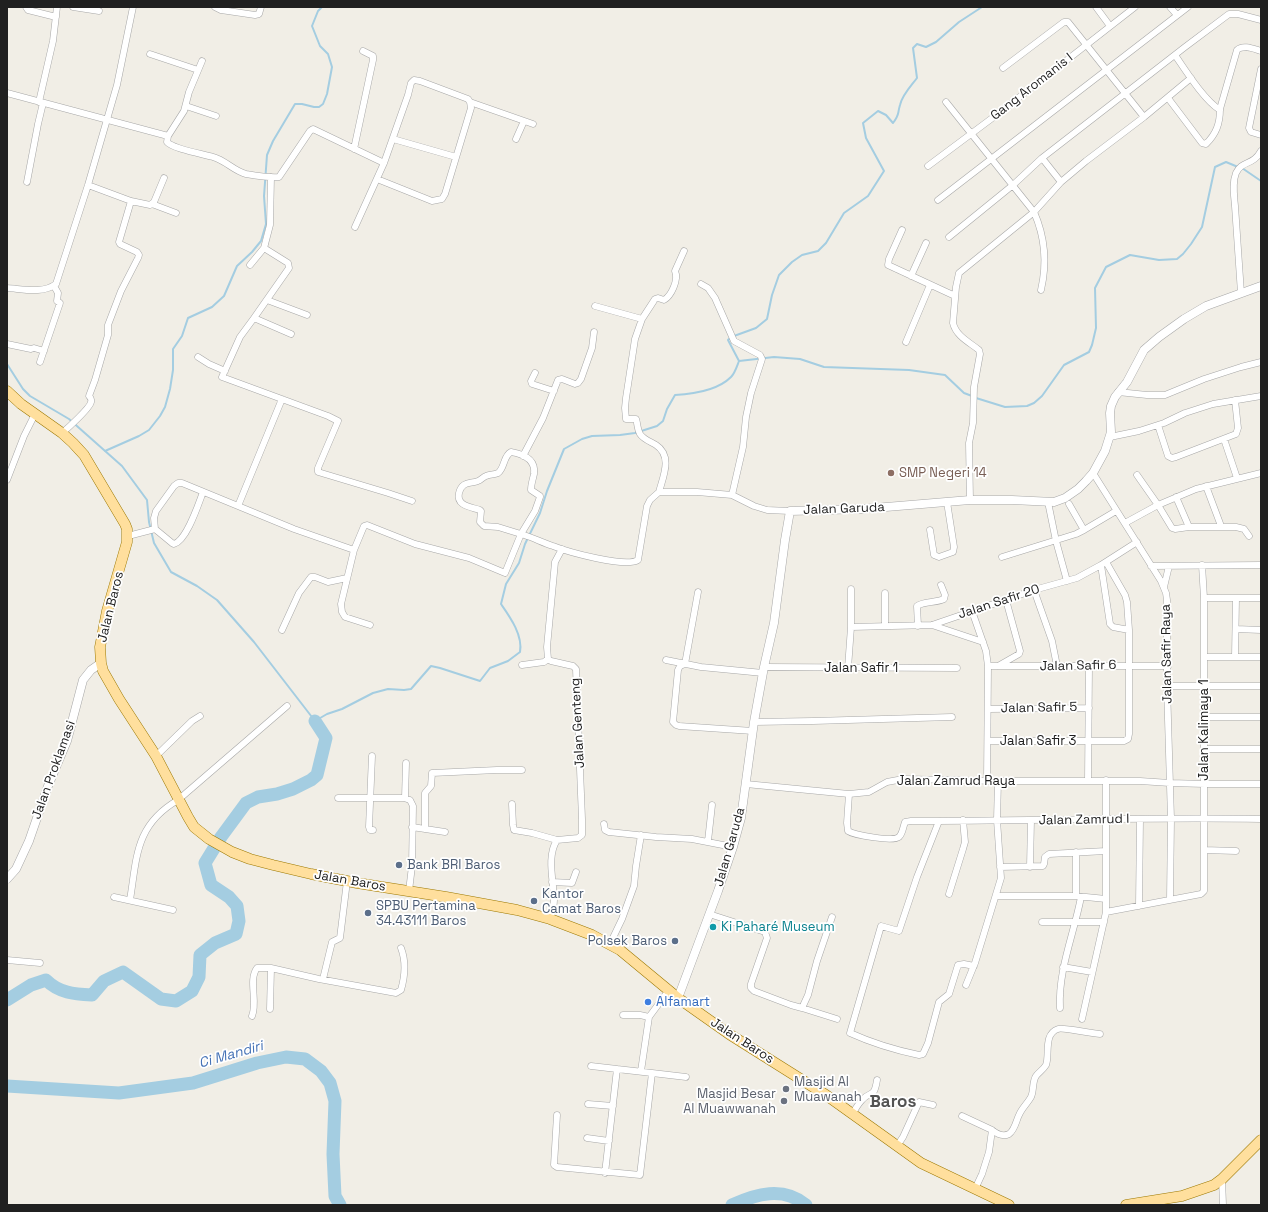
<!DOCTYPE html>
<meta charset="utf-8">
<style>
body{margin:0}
#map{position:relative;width:1268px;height:1212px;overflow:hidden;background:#f1eee6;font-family:"Space Grotesk",sans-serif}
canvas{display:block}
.frame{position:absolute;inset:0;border:8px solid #202020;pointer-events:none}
</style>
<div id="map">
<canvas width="1268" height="1212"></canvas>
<div class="frame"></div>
</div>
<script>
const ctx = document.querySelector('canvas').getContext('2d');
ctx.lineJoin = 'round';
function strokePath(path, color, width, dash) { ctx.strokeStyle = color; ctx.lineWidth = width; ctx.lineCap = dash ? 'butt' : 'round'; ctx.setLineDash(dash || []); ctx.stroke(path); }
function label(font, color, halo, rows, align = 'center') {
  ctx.font = font + ' "Space Grotesk",sans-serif'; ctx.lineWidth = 3.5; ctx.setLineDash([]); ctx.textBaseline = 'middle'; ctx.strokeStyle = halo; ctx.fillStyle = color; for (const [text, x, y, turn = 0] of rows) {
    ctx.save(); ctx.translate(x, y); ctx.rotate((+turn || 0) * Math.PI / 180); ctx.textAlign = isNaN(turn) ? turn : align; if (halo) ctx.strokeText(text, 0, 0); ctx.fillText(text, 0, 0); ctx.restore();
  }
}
strokePath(new Path2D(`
 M1242,168L1261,181
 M734,336L756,328L767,319L772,295L779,275L792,262L802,255L818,251L826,243L844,213L868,196L884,171L866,138L863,123L878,111L886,115L893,123C900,114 897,115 900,105C902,95 911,86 917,78L913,48L917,44L926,47L936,42L959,22L982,7
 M739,361L774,357L800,359L824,367L909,370L945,375L964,393L972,396
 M7,364L23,389L30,396L69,419L122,466L147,500L149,522L154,543L171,572L197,586L217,600L254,642L315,721L327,714L342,709L373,693L388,689L404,690L411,689L431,666L440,668L480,681L490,668L508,661L520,652C523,635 510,617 501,604L506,584L519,563L525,544L540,513L547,491L564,449L582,439L592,436L620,435L635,433L657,426L663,421L667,409L675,395C694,394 717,391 731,377C735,373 737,366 739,361L728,340L730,338
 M976,398L1005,407L1027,406L1034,403L1042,396L1064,365L1089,352L1092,345L1096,328L1095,288L1106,267L1130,255L1159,260L1177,259L1183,254L1191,244L1202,227L1215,167L1226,162L1238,167
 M105,451L139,436L149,430L160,416L165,407L170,389L173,370V349L182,336L188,318L212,307L224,296L237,266L252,252L261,241L266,224L264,196L267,155L273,141L295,104H302L314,107H319L323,104L327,94L332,67L328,54L320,46L312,26L318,11L322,7`), '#a4cde1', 2);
strokePath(new Path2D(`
 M7,1000L31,985L46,980C59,993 74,994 92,995L104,981L123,972L161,999L176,1001L192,991L199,977L200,955L215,943L236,934L239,921L237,906L229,897L211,885L205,863L221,837L246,803L258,797L277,794L293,789L311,780L317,775L326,738L315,721
 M7,1086L119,1093L193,1083L257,1063L286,1057L305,1059L321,1071L330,1083L335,1101L333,1154L335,1196L340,1205
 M732,1205C756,1194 783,1186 806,1205`), '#a4cde1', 13);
const minor = new Path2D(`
 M26,7L28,10L56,17
 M73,7L99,11
 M215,7L221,10L255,15L259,14L261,7
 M1096,7L1110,26
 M1170,7L1177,15
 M150,54L198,70
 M1175,55C1186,71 1204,100 1220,110
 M202,61L189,92L184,111L168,136L167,142C173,149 203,154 213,157C225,160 234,171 246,174C252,175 273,178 279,177L310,131L313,129L384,163L408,95L411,83L414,80L420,81L468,99L470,102L471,108L445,194L442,199L432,201L377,179
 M1003,68L1064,22H1068L1144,117
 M1261,69L1249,128L1251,132L1261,135
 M7,93L168,136
 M1168,98L1202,143L1206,144C1216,134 1220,124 1220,109L1237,50C1243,44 1254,49 1261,51
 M39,102L53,41L57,7
 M470,102L533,124
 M946,102L1034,212C1045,237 1047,264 1041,290
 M186,106L216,116
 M393,139L456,157
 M516,139L524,121
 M354,149L373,60V56L363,51
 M1042,158L1061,182
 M928,166L999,113L1135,7
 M27,182L38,124L43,103
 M88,185L131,201L150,205L154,202L164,178
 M938,200L1188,7
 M152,204L176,213
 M355,227L384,163
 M902,230L889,259L888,265L955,296
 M949,237L1013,185L1042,158L1185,47L1229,14H1238L1261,20
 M264,248L288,263L289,268L254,318L291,334
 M250,265L264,248L270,225L271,177
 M911,276L926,243
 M701,284L708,288L715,298L734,341L760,355L762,359L751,393L746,417L743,447L732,495
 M7,288C23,289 43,294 56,284L88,185L117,85L133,7
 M1241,293C1239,264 1237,235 1235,206C1234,195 1232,183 1236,173C1242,160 1253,166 1261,151
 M267,300L307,315
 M595,306L642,319
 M254,318L240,337L222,377L328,416L338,421L318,468V472L388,493L412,501
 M906,342L930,285
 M7,344L31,349L34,348L44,351
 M198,357L209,364L225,371
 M40,362L60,303L57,301L58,293L54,286
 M535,373L531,381L532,384L554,391
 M1118,392L1147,395H1165L1204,379L1241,367L1261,362
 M1158,425L1168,456L1172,458L1176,457L1236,434L1238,428L1235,400
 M62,433C68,428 90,408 91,402C92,400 90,397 89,396L95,380L108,335V325L121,291L138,258L139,255L137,252L120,244L119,242L131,201
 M1110,437L1139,431L1164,423L1185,413L1213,404L1261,396
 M1224,439L1237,478
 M523,456L543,418L558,380L562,379L575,384L578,383L581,379L592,348L594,332
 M1093,473L1161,581L1166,593L1167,600V686L1171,819L1170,900
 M1137,475L1158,505L1172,528L1175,529L1189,527H1236L1244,529L1249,536
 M7,480L24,436L35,414
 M1206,486L1221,526
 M659,492C663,477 673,456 656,445C651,442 643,439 640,434C637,429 638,425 636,419H626L625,408L626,398L635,339L642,319L655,299L658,298L664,300C671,296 679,280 675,271L684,251
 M1176,497L1189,527
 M970,500L969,443L973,423L974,387L980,354L979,350C969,342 956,336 953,323L956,287L959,273L1034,212L1061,182L1086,161L1144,117L1191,78
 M1048,502L1056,541L1067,581
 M1069,504L1084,530
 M238,506L282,399
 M1125,523L1158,505L1196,489L1261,473
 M155,529L172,543L174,544C187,540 198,505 203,492
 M930,530L934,555L939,557L953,552L954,547L947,502
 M128,536L155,529L154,518L156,511L174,486L178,483H182L294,529L354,550L341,604L342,612L345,617L370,625
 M354,550L364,526L367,525L415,544L469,558L505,573L521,534L535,511L540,497V496L531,490C531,484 533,479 534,474C536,459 523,454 511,452C503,456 505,468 498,473C494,475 490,474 486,476C483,477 481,480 478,481C470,484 462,481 459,493C456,506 471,507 480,510L481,511L480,522L484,526L498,527L524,535C534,538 543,543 553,546C568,552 626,568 638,560L647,506L650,500L659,492H697L732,495L754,506L767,510L790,511
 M1002,557L1076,534L1084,530L1116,511
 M1101,565L1110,624L1113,627L1129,630
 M1151,566L1261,565
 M1164,587L1169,566
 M1034,590L1052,641L1057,666
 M698,592L685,664L680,666L678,670L673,722L676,725L679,726L753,731
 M885,593V626
 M1204,598H1261
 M972,611L986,651L988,666L987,781
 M932,625L983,642
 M918,626L917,606C924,601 936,603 944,599L945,595L941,585
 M851,627L932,625L1034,590L1077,578L1101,565L1137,542
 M1236,629L1261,630
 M282,630L299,593L311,577H315L328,582L347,578
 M1204,657H1261
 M1235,657L1236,598
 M548,659L547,647L555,562L562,549
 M666,660L701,667L763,673
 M522,665L544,662L548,659
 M988,666H1168
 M998,666L1019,654L1020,651L1006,600
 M764,667L957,668
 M848,668L851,627V589
 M1167,686H1261
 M988,709L1089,708
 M1204,717H1261
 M754,722L813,721L952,717
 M988,741H1124L1128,739L1129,734V630L1127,602L1125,595L1106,562
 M1204,749H1261
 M156,756L192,721L200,716
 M372,756L369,827L370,830H373
 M1088,781L1089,666
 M746,784L849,794L869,792L887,782L903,779L998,781H1140L1170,783L1205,784H1261
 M849,794L847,823L848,831C854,835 893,842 899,837C903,833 903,827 905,822L911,821C1028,821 1144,817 1261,819
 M338,798H404L410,800L413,806L412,866L409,891
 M405,798L406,763
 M512,804L513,825L514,830L532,833L557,840L578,838L582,835V819L576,669L573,666L551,661L548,659
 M939,821L917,877L899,931L881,926L850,1033C872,1043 895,1050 919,1055L923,1054L928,1043L939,1002L949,994L958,965L964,964L974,966
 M604,824L605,830L609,832L656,837L692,839L733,847
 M412,827L445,832
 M425,828V793L431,786L432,773L497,770H522
 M708,841L712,805
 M1204,850L1236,851
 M1000,867L1043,866L1044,864L1045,857L1049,854L1106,851
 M1030,867L1031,820
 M552,882L572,883L576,872
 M949,894L963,849L965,842L963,820
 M996,896H1076L1106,899
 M1076,896V852
 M114,897L173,910
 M130,900C137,857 135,825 178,800L287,706
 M1139,906L1140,819
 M1106,912L1201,894L1204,891V598L1202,565
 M709,914L765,932L767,938L751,984V988L754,991L791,1005L802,1008L808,995L817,961L832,917
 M550,919C552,913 554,907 554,900C554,882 546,857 557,840
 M1042,922H1104
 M610,944L622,919L634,886L636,866L641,835
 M7,960L40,963
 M1063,967L1092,972
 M323,979L332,942L340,938L347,881
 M966,985L975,963L1001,878L997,820L998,781
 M802,1008L837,1019
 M1060,1008C1058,970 1074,934 1081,897
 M270,1009L271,968
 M623,1015H640L649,1017
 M252,1016C258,1002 248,980 257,968H271L319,979L396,993L401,990C405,976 406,961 401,948
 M1082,1019L1106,912V780
 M591,1066L617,1069
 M641,1071L649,1017L669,990
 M652,1073L686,1077
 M588,1104L613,1106
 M852,1114C855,1110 858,1104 862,1100C871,1090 874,1099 877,1080
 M557,1115L554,1165L557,1167L640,1175L652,1073L617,1069L605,1173
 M962,1116L992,1130
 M587,1138L609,1141
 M897,1146L903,1137L919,1102L933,1105
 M1222,1179L1223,1205
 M975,1189L982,1174L989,1152L992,1130C997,1134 1003,1137 1009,1134C1015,1130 1016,1121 1019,1115C1022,1108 1027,1104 1031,1097C1034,1091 1032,1082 1036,1076C1039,1072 1043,1070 1046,1065C1050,1055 1043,1034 1058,1029C1063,1027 1092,1034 1100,1034`);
const tertiary = new Path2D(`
 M7,879L16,869L29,841L48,786L67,741L83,680L91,670L101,663
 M678,998L718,891L733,847L741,818L754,722L764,667L774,623L785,540L790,511L862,509L970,500H1012L1054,502L1065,498L1078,489L1086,481L1093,473L1105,451L1111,432L1110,413L1111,406L1115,397L1127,382L1144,350L1159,337L1184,319L1206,306L1261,286`);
const primary = new Path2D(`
 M7,391L21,404L62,433L73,443L84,455L125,524L127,529V542L107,611L100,647L101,663L103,671L119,699L156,756L188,817L194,827L209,839L232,852L250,859L273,865L311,874L357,883L446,897L517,910L550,919L592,935L620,950L678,998L729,1034L826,1095L921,1163L1009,1205
 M1126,1205L1182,1196L1214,1185L1222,1179L1261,1140`);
strokePath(minor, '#a7a7a7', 7);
strokePath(tertiary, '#a7a7a7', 9);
strokePath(primary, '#9c7800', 11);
strokePath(minor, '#fff', 6);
strokePath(tertiary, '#fff', 8);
strokePath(primary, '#ffdf9d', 10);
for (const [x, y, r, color] of [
 [891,473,4,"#8d6e63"],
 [399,865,4,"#5c6f8a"],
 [534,901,4,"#5c6f8a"],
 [368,913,4,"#5c6f8a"],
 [713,927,4,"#0f9aa8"],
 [675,941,4,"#5c6f8a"],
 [648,1002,4,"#3f7fe0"],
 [786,1089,4,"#6b7280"],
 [784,1101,4,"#6b7280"]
]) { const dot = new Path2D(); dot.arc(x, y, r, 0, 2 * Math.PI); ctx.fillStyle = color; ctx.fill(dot); strokePath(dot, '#fff', 1.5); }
label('13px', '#202020', '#fff', [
 ["Gang Aromanis I",1032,87,-38],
 ["Jalan Garuda",844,509,-2],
 ["Jalan Safir 20",999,602,-18],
 ["Jalan Baros",111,607,-76],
 ["Jalan Safir Raya",1167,654,-91],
 ["Jalan Safir 6",1078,666,-1],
 ["Jalan Safir 1",861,668],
 ["Jalan Safir 5",1039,708,-1],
 ["Jalan Genteng",578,723,-93],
 ["Jalan Kalimaya 1",1204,730,-90],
 ["Jalan Safir 3",1038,741],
 ["Jalan Proklamasi",54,770,-70],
 ["Jalan Zamrud Raya",956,781],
 ["Jalan Zamrud I",1084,820,-1],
 ["Jalan Garuda",730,847,-74],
 ["Jalan Baros",350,881,10],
 ["Jalan Baros",742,1041,33]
]);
label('13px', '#785e54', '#fff', [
 ["SMP Negeri 14",899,473]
], 'left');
label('13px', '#4e5e75', '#fff', [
 ["Bank BRI Baros",407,865],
 ["Kantor",542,894],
 ["Camat Baros",542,909],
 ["SPBU Pertamina",376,906],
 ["34.43111 Baros",376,921],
 ["Polsek Baros",667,941,"right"]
], 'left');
label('13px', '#0d838f', '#fff', [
 ["Ki Paharé Museum",721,927]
], 'left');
label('13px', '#366cbe', '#fff', [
 ["Alfamart",656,1002]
], 'left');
label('13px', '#5b616d', '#fff', [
 ["Masjid Al",794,1082],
 ["Muawanah",794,1097],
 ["Masjid Besar",776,1094,"right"],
 ["Al Muawwanah",776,1109,"right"]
], 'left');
label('italic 14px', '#4572b6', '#fff', [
 ["Ci Mandiri",231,1055,-16]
]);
label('bold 17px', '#535353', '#fff', [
 ["Baros",893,1102]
]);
</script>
